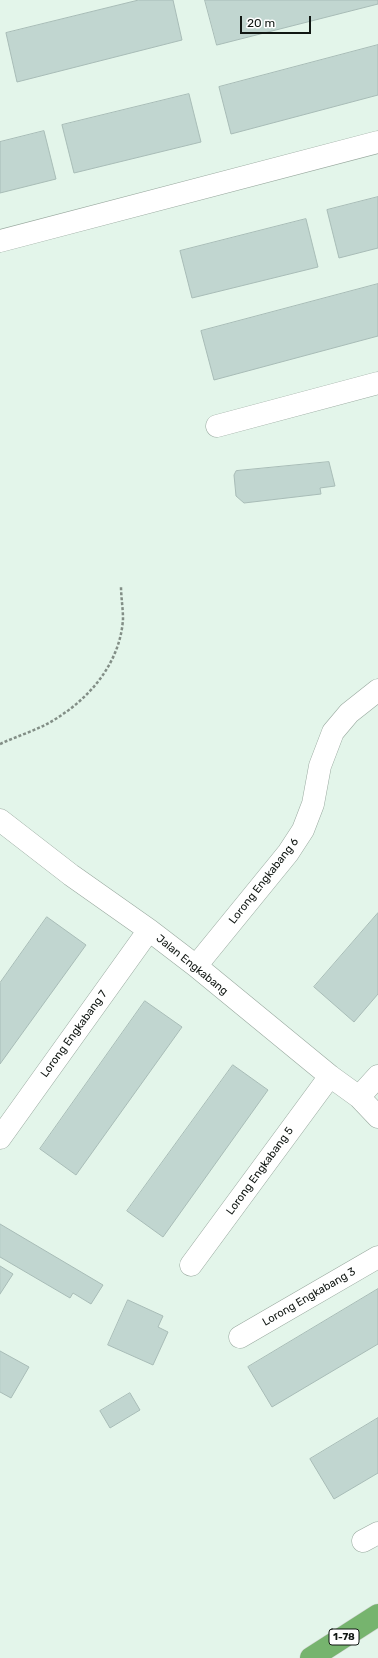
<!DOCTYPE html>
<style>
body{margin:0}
#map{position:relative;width:378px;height:1658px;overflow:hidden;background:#e3f5ea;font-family:Rubik,sans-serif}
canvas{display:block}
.scale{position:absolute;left:240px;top:16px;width:71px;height:18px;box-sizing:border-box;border:2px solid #111713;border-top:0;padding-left:5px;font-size:12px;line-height:14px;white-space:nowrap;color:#111713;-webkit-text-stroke:3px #fff;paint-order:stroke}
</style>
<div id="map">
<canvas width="378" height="1658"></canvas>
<div class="scale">20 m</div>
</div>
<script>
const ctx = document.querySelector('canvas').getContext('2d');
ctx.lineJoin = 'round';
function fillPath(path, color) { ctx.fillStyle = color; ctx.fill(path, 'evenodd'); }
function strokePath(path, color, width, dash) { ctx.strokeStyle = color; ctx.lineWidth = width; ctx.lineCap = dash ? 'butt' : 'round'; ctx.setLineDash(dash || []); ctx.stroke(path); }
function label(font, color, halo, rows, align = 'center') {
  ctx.font = font + ' Rubik,sans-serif'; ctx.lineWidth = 3; ctx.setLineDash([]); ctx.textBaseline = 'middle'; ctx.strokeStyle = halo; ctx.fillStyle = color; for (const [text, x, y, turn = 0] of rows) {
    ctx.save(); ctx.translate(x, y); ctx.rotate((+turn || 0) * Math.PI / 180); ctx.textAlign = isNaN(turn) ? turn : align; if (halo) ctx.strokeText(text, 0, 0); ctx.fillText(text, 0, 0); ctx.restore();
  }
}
const building = new Path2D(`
 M139,0H173L182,40L17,82L6,33Z
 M205,0H378V4L217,45Z
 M378,45V95L231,134L219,87Z
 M189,94L201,142L74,173L62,125Z
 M44,131L56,179L0,193V142Z
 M378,197V248L339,258L327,210Z
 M306,219L318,267L192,298L180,251Z
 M378,284V336L214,380L201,331Z
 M329,462L335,486L320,488L321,494L244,503L236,496L234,475L236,471Z
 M378,913V994L354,1022L314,987Z
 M47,917L86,945L0,1064V983Z
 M145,1001L182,1027L76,1175L40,1149Z
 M233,1065L268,1090L163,1237L127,1211Z
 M0,1224L103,1285L91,1304L73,1293L70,1298L0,1257Z
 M0,1266L13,1274L0,1294Z
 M378,1289V1344L272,1407L248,1367Z
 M128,1300L163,1316L158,1327L168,1332L153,1365L108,1345Z
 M0,1351L29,1367L11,1398L0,1392Z
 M130,1393L140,1410L110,1428L100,1411Z
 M378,1418V1473L334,1499L310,1459Z`);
fillPath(building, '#c1d6d0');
strokePath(building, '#a8bcb7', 1);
const minor = new Path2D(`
 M0,241L378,142
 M217,426L378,383
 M0,820L71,875L149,930L196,966L330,1076L359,1097L378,1117
 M196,966L288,853L303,830L313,804L320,766L333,732L349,713L378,690
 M359,1097L378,1076
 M0,1138L149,930
 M191,1265L330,1076
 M240,1337L378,1257
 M363,1541L378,1533`);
const trunk = new Path2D(`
 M311,1658L378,1615`);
strokePath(minor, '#98a89e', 23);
strokePath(trunk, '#d4d5d5', 23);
strokePath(new Path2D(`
 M0,744C15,737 31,732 45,725C85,704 120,666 123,619C123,608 121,597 121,586`), '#828e86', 2.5, [3, 2]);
strokePath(minor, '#fff', 22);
strokePath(trunk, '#76b46e', 22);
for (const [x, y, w] of [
 [344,1637,30]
]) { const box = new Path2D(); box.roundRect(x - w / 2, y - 8, w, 16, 3); ctx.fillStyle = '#fff'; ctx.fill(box); strokePath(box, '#111713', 1); }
label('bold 10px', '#111713', null, [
 ["1-78",344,1637]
]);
label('11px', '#111713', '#fff', [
 ["Lorong Engkabang 6",264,881,-52],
 ["Jalan Engkabang",192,965,39],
 ["Lorong Engkabang 7",74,1034,-54],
 ["Lorong Engkabang 5",260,1171,-54],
 ["Lorong Engkabang 3",309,1297,-30]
]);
</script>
